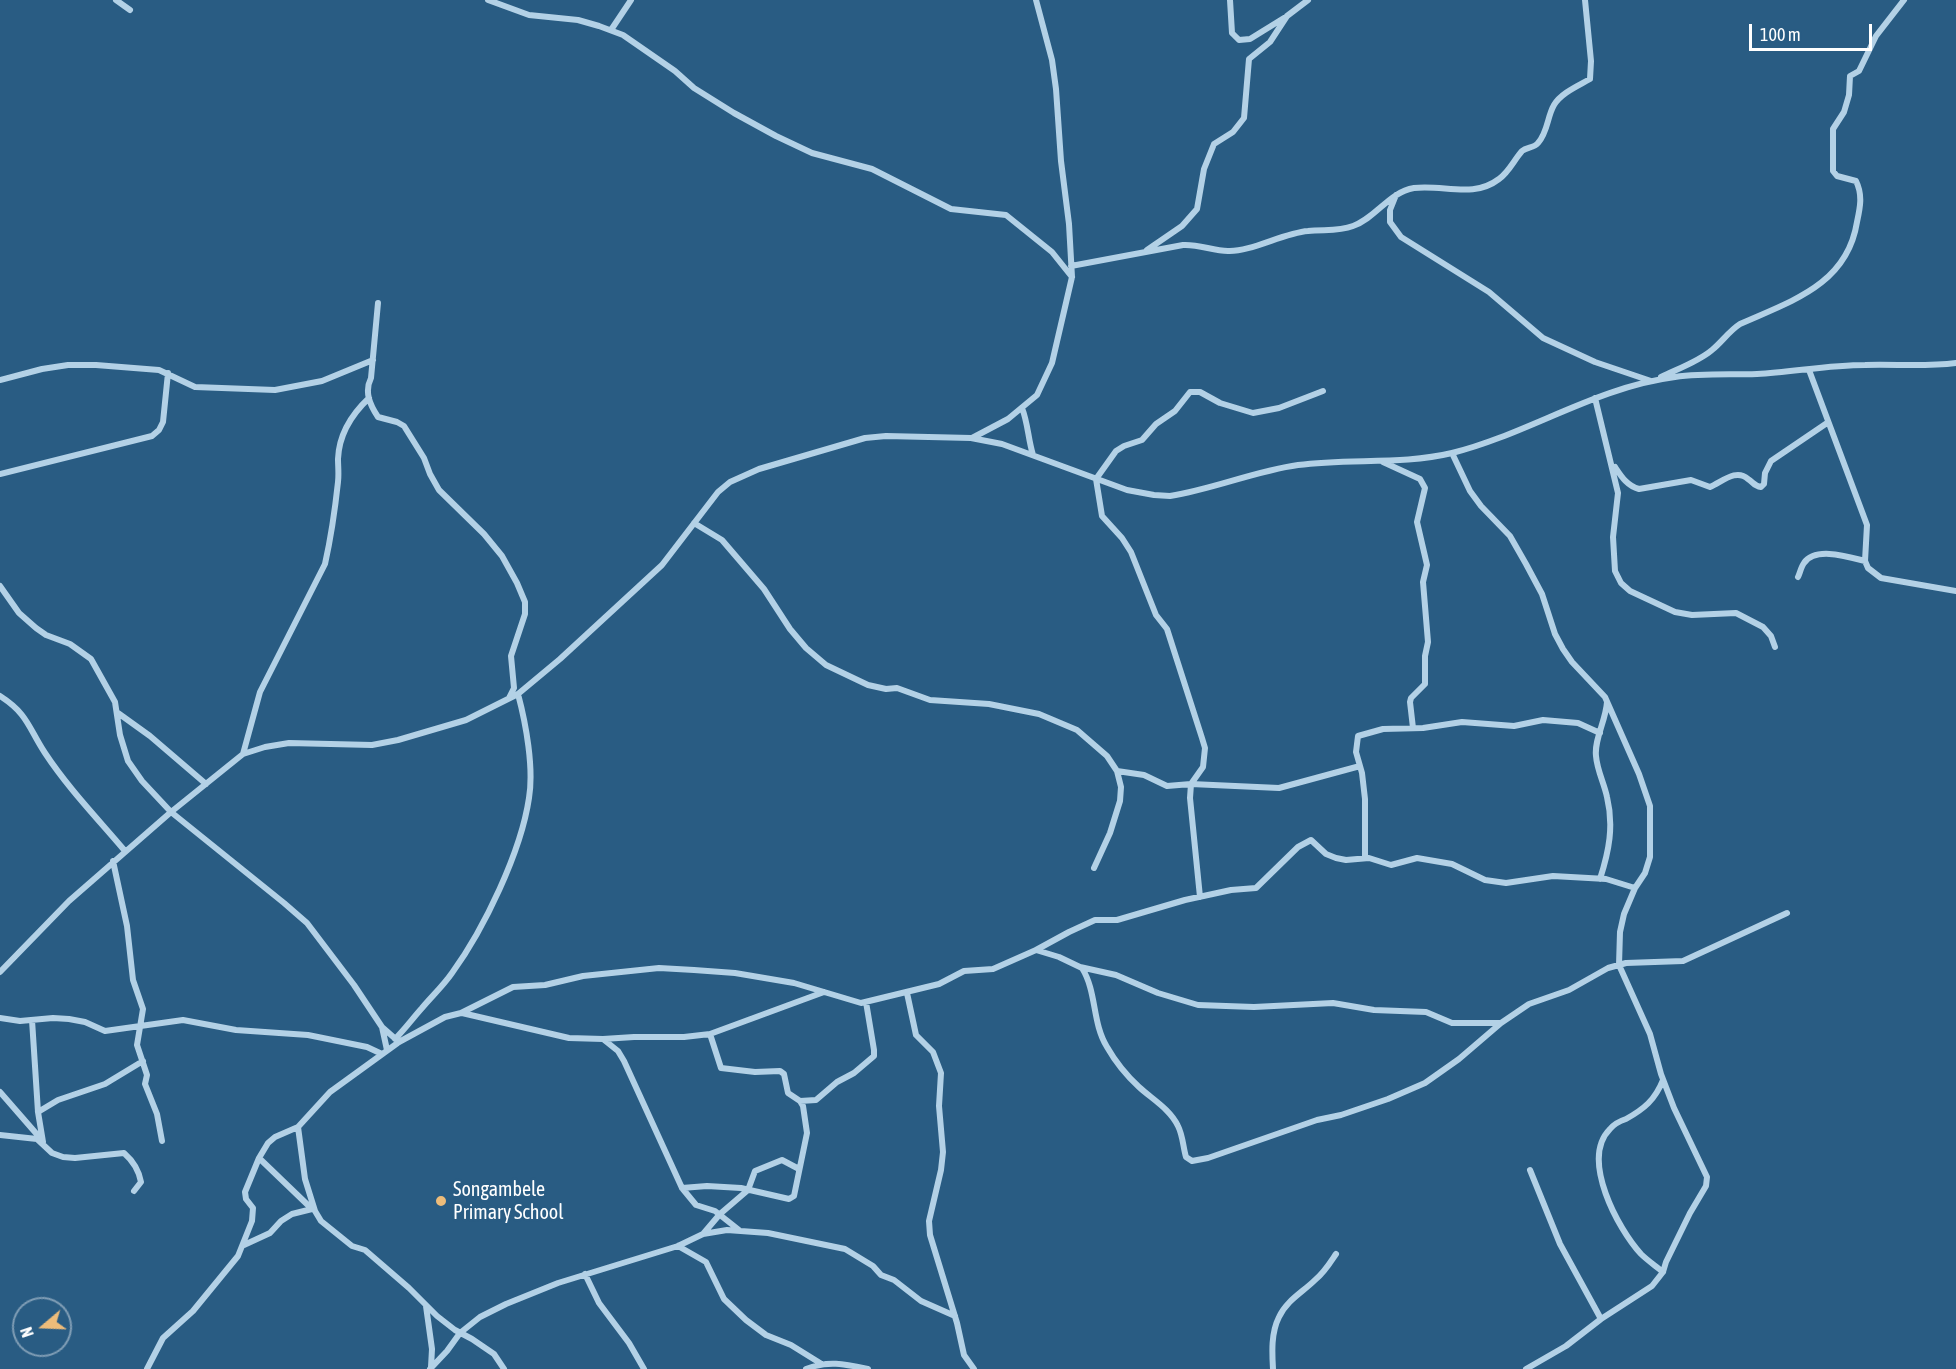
<!DOCTYPE html>
<style>
body{margin:0}
#map{position:relative;width:1956px;height:1369px;overflow:hidden;background:#295c83;font-family:"Asap Condensed",sans-serif}
canvas{display:block}
.north{position:absolute;left:12px;top:1297px;width:60px;height:60px;box-sizing:border-box;background:#295c83;border:2px solid #7f9db5;border-radius:50%;rotate:251deg;font-size:16px;font-weight:700;line-height:24px;text-align:center;color:#fff}
.north::after{content:'';display:block;margin:auto;width:21px;height:27px;background:#edbc7a;clip-path:polygon(50% 0,100% 100%,50% 72%,0 100%)}
.scale{position:absolute;left:1749px;top:24px;width:123px;height:27px;box-sizing:border-box;border:3px solid #fff;border-top:0;padding-left:8px;font-size:18px;line-height:21px;white-space:nowrap;color:#fff;-webkit-text-stroke:4px #295c83;paint-order:stroke}
</style>
<div id="map">
<canvas width="1956" height="1369"></canvas>
<div class="north">N</div>
<div class="scale">100 m</div>
</div>
<script>
const ctx = document.querySelector('canvas').getContext('2d');
ctx.lineJoin = 'round';
function strokePath(path, color, width, dash) { ctx.strokeStyle = color; ctx.lineWidth = width; ctx.lineCap = dash ? 'butt' : 'round'; ctx.setLineDash(dash || []); ctx.stroke(path); }
function label(font, color, halo, rows, align = 'center') {
  ctx.font = font + ' "Asap Condensed",sans-serif'; ctx.lineWidth = 5; ctx.setLineDash([]); ctx.textBaseline = 'middle'; ctx.strokeStyle = halo; ctx.fillStyle = color; for (const [text, x, y, turn = 0] of rows) {
    ctx.save(); ctx.translate(x, y); ctx.rotate((+turn || 0) * Math.PI / 180); ctx.textAlign = isNaN(turn) ? turn : align; if (halo) ctx.strokeText(text, 0, 0); ctx.fillText(text, 0, 0); ctx.restore();
  }
}
strokePath(new Path2D(`
 M116,0L130,10
 M488,0L529,15L578,20L599,26L623,35L675,71L694,88L734,113L776,136L812,153L872,169L951,209L1006,215L1052,252L1072,277
 M1230,0L1232,33L1239,40L1250,39L1284,18
 M611,30L631,0
 M1396,195L1390,210V222L1401,237L1489,292L1543,338L1595,362L1651,381
 M1147,250L1182,226L1197,209L1204,169L1214,144L1233,132L1244,118L1249,59L1270,42L1287,16L1308,0
 M1071,266L1183,245C1199,244 1213,251 1228,251C1251,252 1283,233 1308,231C1323,229 1338,232 1353,226C1376,218 1389,192 1414,188C1443,184 1473,199 1499,179C1509,172 1514,160 1522,151C1527,147 1534,148 1538,143C1548,132 1547,117 1554,105C1561,93 1578,86 1590,79L1591,61L1585,0
 M378,303L371,378C364,392 370,405 378,417L397,422L404,426L424,458L430,474L439,490L484,534L502,556L517,583L525,602V614L511,656L514,688L509,698
 M1809,370L1867,525L1865,561L1868,568L1881,578L1956,591
 M1661,377C1677,369 1698,362 1712,350C1722,342 1729,331 1740,324C1791,301 1847,285 1857,222C1860,208 1863,195 1856,181L1837,176L1833,171V129L1844,112L1849,95L1850,76L1859,71L1876,36L1904,0
 M0,380L42,369L68,365H96L159,370L195,387L275,390L322,381L373,360
 M1595,398L1618,493L1613,537L1615,571L1621,583L1630,591L1675,612L1692,615L1736,613L1763,627L1771,636L1775,647
 M1022,408C1028,423 1028,439 1033,455
 M972,438L1008,419L1037,395L1052,363L1072,277L1069,224L1061,161L1056,89L1052,60L1036,0
 M1452,453L1470,491L1481,506L1510,536L1526,564L1542,594L1555,634L1563,649L1572,662L1605,697L1639,774L1650,806V857L1645,873L1635,888L1624,914L1620,932L1619,965L1650,1034L1661,1074L1674,1108L1707,1177L1706,1186L1690,1213L1666,1262L1663,1272L1652,1286L1601,1319L1566,1346L1526,1369
 M1383,462L1420,479L1425,488L1417,522L1427,565L1423,582L1428,642L1425,656V684L1411,698L1410,702L1413,728
 M1615,467C1621,476 1627,486 1639,489L1691,480L1710,487C1722,482 1736,468 1748,479C1754,483 1754,486 1761,487L1764,484L1765,473L1771,461L1827,423
 M0,474L152,436L159,430L163,422L168,373
 M694,523L722,540L764,589L790,629L806,648L826,665L868,685L886,689L897,688L930,700L989,704L1039,714L1077,730L1107,756L1117,771L1121,787L1120,801L1110,833L1094,868
 M1798,577C1800,573 1801,567 1804,563C1815,546 1849,557 1865,561
 M0,586L19,613L36,628L46,635L70,644L91,659L115,702L120,735L128,761L142,781L171,812L284,903L307,923L354,985L382,1027L399,1042
 M0,696C28,714 28,727 45,753C68,788 98,819 125,851
 M118,713L150,736L206,784
 M243,754L260,692L325,564C331,537 335,510 338,482C339,474 338,466 338,459C339,434 352,414 369,398
 M1117,771L1144,775L1167,786L1191,784L1279,788L1360,766
 M1365,858V799L1362,773L1356,752L1358,736L1383,729L1423,728L1462,722L1514,726L1543,720L1578,723L1600,733
 M113,861L127,926L133,980L143,1009L137,1045L147,1075L145,1084L157,1114L162,1141
 M1600,879C1609,851 1614,826 1607,797C1604,783 1597,770 1596,756C1594,740 1606,720 1607,702
 M1200,897L1190,798L1191,784L1203,767L1205,748L1202,738L1167,629L1156,615L1131,552L1122,538L1102,516L1096,479L1116,451L1124,446L1142,440L1156,424L1175,411L1190,392H1200L1220,403L1253,413L1279,408L1323,391
 M1036,950L1069,932L1095,920H1117L1185,900L1231,890L1256,888L1298,847L1311,840L1326,854L1336,858L1346,860L1369,858L1391,865L1417,858L1452,864L1485,880L1506,883L1553,876L1606,879L1635,888
 M1080,967L1116,975L1158,993L1198,1005L1254,1007L1333,1003L1374,1010L1426,1012L1452,1023H1500
 M0,972L69,901L171,812L243,754L265,747L289,743L372,745L398,740L466,720L518,694L560,659L662,565L718,492L730,482L759,469L865,438L886,436L971,438L1002,444L1127,490L1154,495L1170,496C1214,489 1255,471 1298,465C1349,458 1402,465 1452,453C1528,434 1596,387 1675,377C1702,373 1730,375 1757,374C1793,372 1829,365 1865,365C1896,364 1925,367 1956,363
 M907,993L916,1035L933,1052L941,1073L939,1106L943,1152L941,1170L929,1221L930,1235L957,1323L964,1355L974,1369
 M462,1013L569,1038L603,1039L618,1051L624,1061L682,1188L696,1205L715,1211L739,1230
 M0,1018L20,1021L53,1018L69,1019L85,1022L105,1031L183,1020L236,1030L308,1035L367,1047L382,1054
 M32,1020L38,1112L43,1142
 M382,1027L387,1050
 M395,1039C405,1029 413,1018 422,1008C432,996 443,986 452,973C484,929 521,852 529,798C534,768 526,724 518,694
 M603,1039L634,1037H684L710,1034L824,992
 M0,1092L41,1139
 M800,1101L816,1100L837,1082L854,1073L874,1056V1050L866,1002
 M38,1112L58,1100L105,1084L143,1061
 M298,1127L305,1179L315,1211L321,1221L352,1246L365,1250L409,1288L437,1316L455,1330L472,1339L494,1354L504,1369
 M0,1135L37,1139L52,1153L63,1157L75,1158L124,1153C132,1160 139,1171 141,1182L134,1191
 M259,1158L312,1209
 M1530,1170L1560,1244L1601,1319
 M682,1188L707,1186L741,1188L789,1199L794,1196L807,1133L803,1106L800,1101L788,1093L784,1074L780,1071L755,1072L721,1068L710,1034
 M703,1234L720,1214L748,1190L755,1171L782,1160L799,1169
 M244,1245L270,1233L281,1221L292,1214L312,1209
 M678,1246L706,1262L724,1299L746,1320L766,1335L791,1345L820,1363
 M1663,1272C1656,1266 1648,1261 1641,1254C1618,1229 1580,1159 1610,1129C1614,1124 1620,1121 1626,1119C1644,1109 1655,1100 1663,1080
 M585,1274L599,1303L629,1343L644,1369
 M426,1306L432,1349L431,1367
 M147,1369L163,1338L193,1311L238,1256L252,1221L253,1208L246,1199L245,1192L259,1158L268,1143L275,1137L298,1127L330,1092L399,1042L445,1017L461,1013L513,987L545,985L583,976L659,968L694,970L735,973L794,983L861,1003L939,984L964,971L993,969L1036,950L1059,957L1082,968C1097,992 1092,1023 1107,1047C1115,1061 1127,1076 1139,1087C1152,1099 1170,1109 1178,1126C1183,1136 1183,1147 1186,1157L1192,1161L1208,1158L1317,1120L1341,1115L1388,1099L1425,1083L1459,1059L1501,1023L1529,1004L1569,990L1608,968L1626,963L1683,961L1787,913
 M430,1369L447,1351L460,1333L480,1317L506,1304L558,1283L678,1246L703,1234L727,1230L768,1233L845,1249L873,1266L881,1275L894,1280L921,1301L955,1316
 M806,1369C828,1360 845,1364 868,1369
 M1273,1369C1272,1352 1271,1333 1279,1317C1287,1300 1303,1292 1315,1280C1324,1273 1330,1263 1336,1254`), '#b3d1e6', 6);
for (const [x, y, r, color] of [
 [441,1201,6,"#edbc7a"]
]) { const dot = new Path2D(); dot.arc(x, y, r, 0, 2 * Math.PI); ctx.fillStyle = color; ctx.fill(dot); strokePath(dot, '#295c83', 2); }
label('20px', '#fff', '#295c83', [
 ["Songambele",453,1190],
 ["Primary School",453,1213]
], 'left');
</script>
